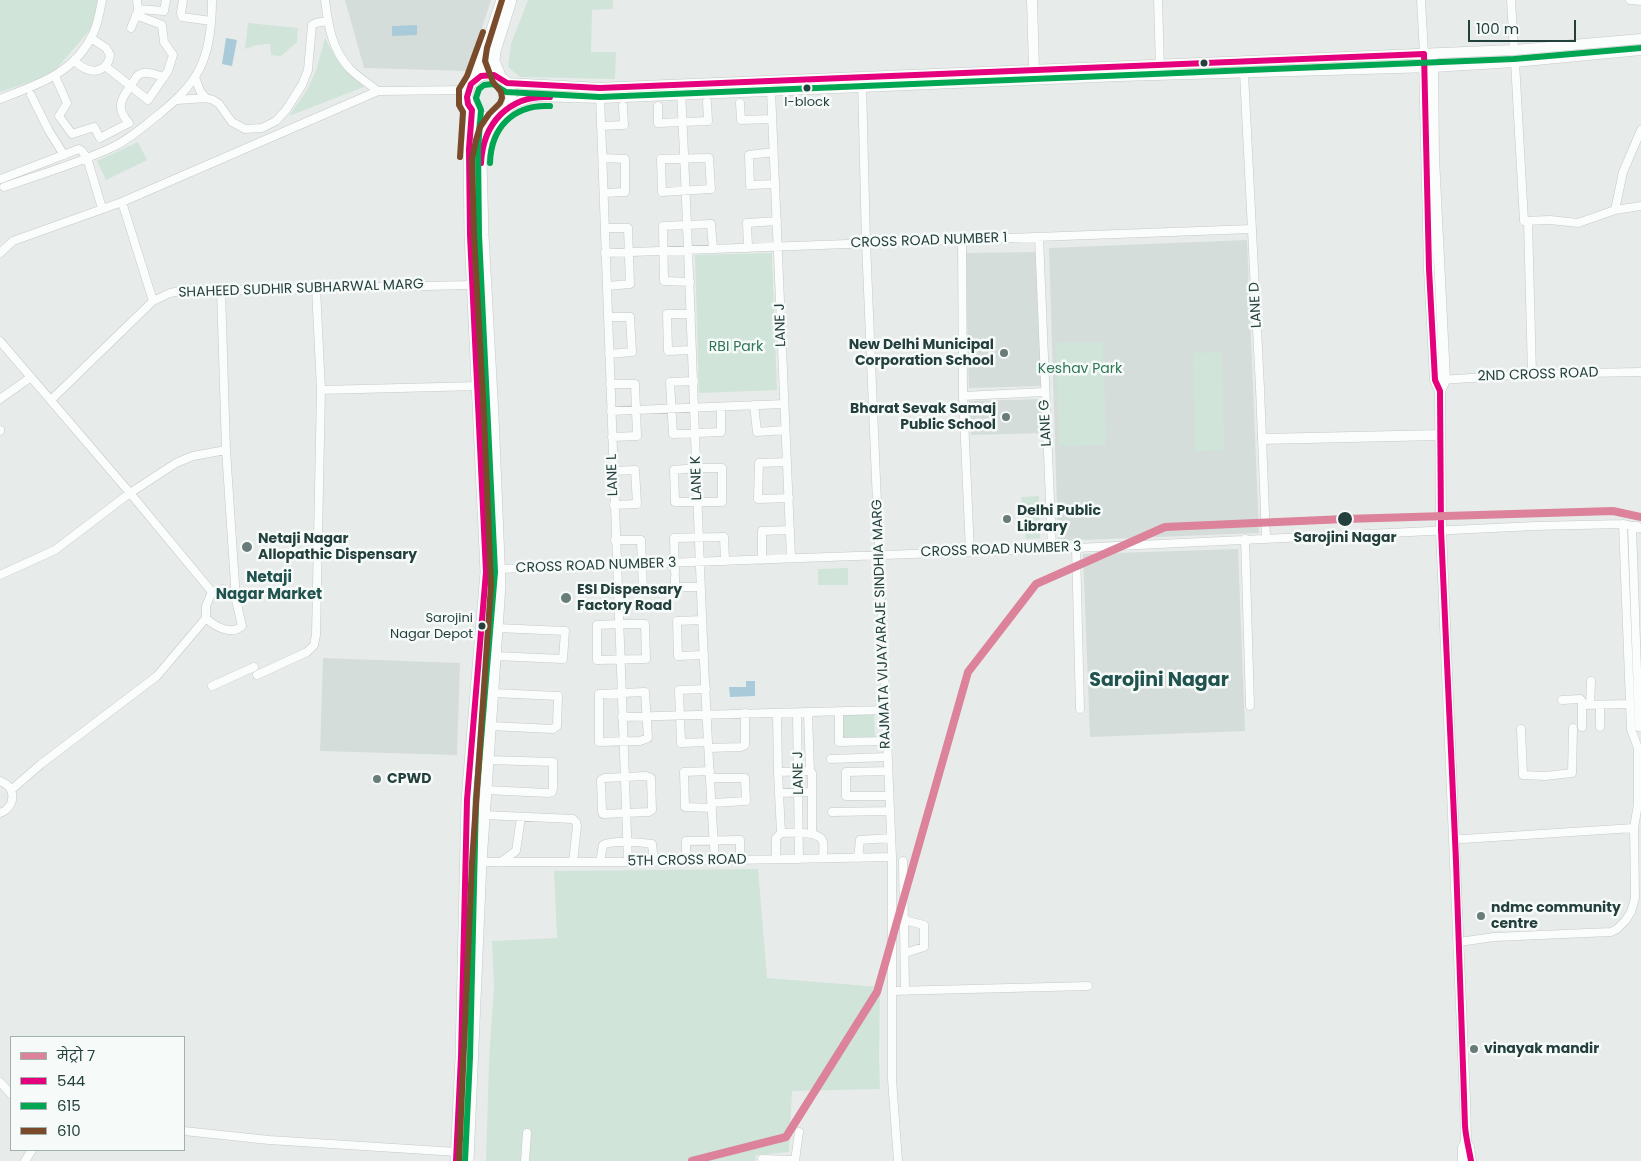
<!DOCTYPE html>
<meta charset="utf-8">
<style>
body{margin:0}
#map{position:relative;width:1641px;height:1161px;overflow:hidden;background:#e7ecea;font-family:Poppins,"Noto Sans Devanagari",sans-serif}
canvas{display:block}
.legend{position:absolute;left:10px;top:1036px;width:175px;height:115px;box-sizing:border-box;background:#f6faf9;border:1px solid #a2b0ae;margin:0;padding:6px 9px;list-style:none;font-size:15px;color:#24403d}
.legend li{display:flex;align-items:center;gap:10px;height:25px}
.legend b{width:25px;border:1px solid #a2b0ae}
.scale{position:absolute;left:1468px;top:20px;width:108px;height:22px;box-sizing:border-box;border:2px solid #24403d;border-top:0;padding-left:6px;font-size:15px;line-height:18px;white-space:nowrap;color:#24403d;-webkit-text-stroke:4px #f6faf9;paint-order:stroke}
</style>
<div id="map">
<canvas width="1641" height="1161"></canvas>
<ul class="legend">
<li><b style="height:6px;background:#dc829b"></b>मेट्रो 7</li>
<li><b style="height:6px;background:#e5007d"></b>544</li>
<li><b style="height:6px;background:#00a651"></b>615</li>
<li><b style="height:6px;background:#7a4b2a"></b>610</li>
</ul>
<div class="scale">100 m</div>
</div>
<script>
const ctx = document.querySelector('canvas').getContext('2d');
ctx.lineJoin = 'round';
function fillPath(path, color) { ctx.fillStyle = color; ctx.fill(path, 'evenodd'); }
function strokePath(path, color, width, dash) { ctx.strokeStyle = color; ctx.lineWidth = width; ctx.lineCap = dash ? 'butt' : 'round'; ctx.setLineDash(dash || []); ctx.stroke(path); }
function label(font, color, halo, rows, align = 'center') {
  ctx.font = font + ' Poppins,sans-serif'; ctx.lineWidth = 5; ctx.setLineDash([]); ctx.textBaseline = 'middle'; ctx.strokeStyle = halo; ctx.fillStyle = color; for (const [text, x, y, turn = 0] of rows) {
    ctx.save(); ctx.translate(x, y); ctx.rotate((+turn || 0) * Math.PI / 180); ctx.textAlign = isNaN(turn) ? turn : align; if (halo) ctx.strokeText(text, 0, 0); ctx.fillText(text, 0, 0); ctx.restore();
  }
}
fillPath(new Path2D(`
 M345,0H491L468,71L364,68Z
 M1247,240L1259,533L1058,541L1049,248Z
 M1039,252L1041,386L969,388L965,253Z
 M1042,399L1043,433L971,435L969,401Z
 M1238,549L1245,731L1090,737L1083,554Z
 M323,658L460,663L457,755L320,751Z`), '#d5ddda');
fillPath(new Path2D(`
 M0,0H98L95,24L51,75L0,92Z
 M528,0H613V9L592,10L591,52H616L615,79L520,77L508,67L511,44Z
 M248,23L298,28L297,42L281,56L271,55L270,44L256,45L245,49Z
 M325,38L339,63L364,87L289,116L307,90L316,71Z
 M138,142L147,160L106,180L97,161Z
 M772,253L777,390L699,393L695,255Z
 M1103,342L1106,445L1059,446L1056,343Z
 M1222,352L1224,450L1195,451L1193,353Z
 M1039,496L1040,538L1026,539L1021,497Z
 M848,568V585H818V569Z
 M874,714L875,737L843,738L842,715Z
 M758,869L767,978L880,987L879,1058L880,1089L792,1091L789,1152L756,1155L755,1161H486L489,1061L494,986L492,941L557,938L554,871Z`), '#d0e4da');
fillPath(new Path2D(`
 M417,25V35L392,36V26Z
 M226,38L237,40L232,66L222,64Z
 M746,681H755V696L730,697L729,687H746Z`), '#a9cad9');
const minor = new Path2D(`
 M137,0L138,9L164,11L166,0
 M183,0L181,13L182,17L211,21
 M325,0C328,25 332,50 350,69C358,77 369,84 378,91
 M1158,0L1160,68
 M1421,0L1424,54
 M1511,0L1514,50
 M1630,0L1641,1
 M131,28L138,11
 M74,61C78,64 84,69 89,70C101,73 109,65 110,55L106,48L91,38
 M1515,62L1524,221L1550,220L1578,223L1615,210L1641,206
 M105,66L148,100L168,71L173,55L164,42L162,25L136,15
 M1244,73L1260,388L1266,538
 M55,76L67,103L59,116L72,134L94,127L100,138L129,123C111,104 127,93 137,76C145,69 155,75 164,77
 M195,77L200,91L206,98
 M862,83L866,243L892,857V1079L898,1161
 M681,91C694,348 698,605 715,861
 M771,91L791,558
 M31,95L49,131L64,155
 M600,95L628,862
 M0,99C38,84 74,74 93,34C98,24 100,11 102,0
 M177,100L206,98L213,100L219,104L232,122L245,129L262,128L276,121L286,110L302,85L308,70L312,25L316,23L327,21
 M740,103L741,120L772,119
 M658,106V123L708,121L707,102
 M601,126L624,125L623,106
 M773,152L749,155L750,185L775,184
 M603,158L625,159V192L604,193
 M709,158L711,189L662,192L661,159Z
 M1,179L79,149L82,151L87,158L102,208
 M4,187C41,174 80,163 115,146C131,138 144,126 158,115C174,102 189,89 199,70C210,49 212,23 212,0
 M122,202L153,301
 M1615,210L1623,172L1641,130
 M1528,221L1532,374
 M605,228H628L630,284L607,286
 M1039,237L1052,549
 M962,239L963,396
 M748,248L747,223L777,221
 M0,253L13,241L122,202L378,91L468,90
 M605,253L1252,229
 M690,282L664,281L663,226L711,224L713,249
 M691,314H667L668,351L692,350
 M608,317H630L632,352L609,354
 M0,341L130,493L212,592
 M1441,380L1532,374L1641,372
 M694,381L670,382L673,434L721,432V407
 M610,384H635L637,436L612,437
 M321,390L478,386
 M0,399L31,377
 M51,400L153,301L170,293L191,289L239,290L472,285
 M754,405L757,432L785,430
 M611,411L784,404
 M0,430V431
 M787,462L759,463L758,499L789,498
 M696,468H722V502H675L674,470Z
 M613,471L635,470L637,504L614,505
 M1637,526H1632L1639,727
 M1245,539L1250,706
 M615,540H641L643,590H617
 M1076,548L1080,709
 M970,552L963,396L1045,392
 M762,560V531L790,530
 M499,569L1076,548L1535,526L1623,524L1641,528
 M675,572L674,538L724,537L725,561
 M0,575L55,550L130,493L176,463L193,456L226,450
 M675,577V587H700
 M206,618C214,626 231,636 242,626L236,600L226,450L221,290
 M702,620L677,621L678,656L704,655
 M619,624H645L646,659L597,660V625Z
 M495,656L563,659L565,631L497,628
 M257,675L307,652L314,645L316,635L321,390L316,288
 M212,686L254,667
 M706,689L679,690L681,743L708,742
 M645,692L648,738L640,741L599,742V694Z
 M1562,700L1580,699L1582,701V705L1630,704
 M1582,705V727
 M1590,705L1591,681
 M1600,705V727
 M839,712V742L887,741
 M777,713L778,772L810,771L812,773V788L810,792L779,793L781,833
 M797,713L799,859
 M808,713L810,771
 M622,717L886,710
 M490,726L553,729L557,726L558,696L493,693
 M1521,729L1523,775L1545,776L1572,773L1573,728
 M709,748L741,747L745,745V713
 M831,759L888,757
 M710,771L684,772L685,807L712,808
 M888,771L846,772V796H889
 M778,772L779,793
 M646,776L651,778L652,810L649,812L603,814L602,811L601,780L604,778Z
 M710,778H745L746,801L712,803
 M0,781C17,787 16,807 0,813
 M11,790L41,764L157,676L206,618V606L212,592L223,589L232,594L236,600
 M486,790L548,793L552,792L553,788V762L488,760
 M812,790V834
 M832,812L890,811
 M484,815L573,819L576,822L577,826L573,862
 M1455,838L1463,839L1634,828
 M858,858L860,840L891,838
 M776,859V838L781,833C791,833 820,830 823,842C824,847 823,853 823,858
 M686,861V841L740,840V860
 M903,861L905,991
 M481,862H628L892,857
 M501,862L516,851L521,817
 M600,862L603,845C613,840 640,842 652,844L654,862
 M904,920L924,925V947L905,953
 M1459,942L1494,937L1611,932L1617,929L1625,921L1631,912L1635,898L1634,828L1638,804V748L1631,729L1623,524
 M892,991L1088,986
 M0,1082L11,1094
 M184,1131L269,1140L457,1152
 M762,1159L795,1160
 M25,1161L32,1150
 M525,1161L527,1133
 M795,1161L799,1132`);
const tertiary = new Path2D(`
 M1032,0L1034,69
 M1433,61L1434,158L1445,380L1440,391
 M1424,62L1429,269L1435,380L1440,391L1441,530L1465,1100L1466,1143L1463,1147V1161
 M507,83L600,88L619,87L1514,50L1641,39
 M509,105L535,96L601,98L1120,76L1433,67L1515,62L1641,50
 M1263,439L1440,435
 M1466,1143L1469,1147L1471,1161`);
const secondary = new Path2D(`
 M467 96a22 22 0 1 1 44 0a22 22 0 1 1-44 0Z
 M501,78L494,61L495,51L511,0
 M475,80L502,0
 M456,1161L461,1057L467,800L486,572L470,235L469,149L472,110
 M468,1161L481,862L500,585L493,416L483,235L481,160L484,142L488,131L496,120L502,114`);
strokePath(minor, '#c4c9c7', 9);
strokePath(tertiary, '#c4c9c7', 11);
strokePath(secondary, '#c2c9c7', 12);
strokePath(minor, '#fbfcfc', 8);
strokePath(tertiary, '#fbfcfc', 10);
strokePath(secondary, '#fbfcfc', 11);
strokePath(new Path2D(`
 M1424,54L1429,269L1435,380L1440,391L1441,530L1456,861L1465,1126C1466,1139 1469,1149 1471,1161
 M481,163C483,123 509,95 550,97
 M456,1161L461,1057L467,800L486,572L470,235L469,149L472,110L468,104L467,97L471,84L481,76L494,75L507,83L600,88L1424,54`), '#e5007d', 6);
strokePath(new Path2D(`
 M490,163C491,128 513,104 550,106
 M465,1161L470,1057L476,800L495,572L479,235L478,149L481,110L476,98L479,89L484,85L493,84L506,92L600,97L1514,59L1641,48`), '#00a651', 6);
strokePath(new Path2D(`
 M460,157L463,112L459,105V89L467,76L483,32
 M459,1161L472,862L491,585L484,416L474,235L472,159L476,140L480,127L489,114L500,103L502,98L501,92L493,82L485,61L487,48L502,0`), '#7a4b2a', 6);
strokePath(new Path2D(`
 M692,1161L786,1137L877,992L968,672L1036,584L1165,527L1345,519L1613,511L1641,517`), '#dc829b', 8);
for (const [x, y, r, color] of [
 [1204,63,4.5,"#24403d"],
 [807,88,4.5,"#24403d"],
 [1004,353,5,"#687c7a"],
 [1006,417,5,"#687c7a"],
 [1007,519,5,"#687c7a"],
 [1345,519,8,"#24403d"],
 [247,547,6,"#687c7a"],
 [566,598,6,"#687c7a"],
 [482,626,4.5,"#24403d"],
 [377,779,5,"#687c7a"],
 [1481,916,5,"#687c7a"],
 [1474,1049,5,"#687c7a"]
]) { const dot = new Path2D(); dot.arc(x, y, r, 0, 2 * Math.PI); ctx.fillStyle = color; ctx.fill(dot); strokePath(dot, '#f6faf9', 2); }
label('13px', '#24403d', '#f6faf9', [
 ["I-block",807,103],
 ["Sarojini",473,619,"right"],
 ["Nagar Depot",473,635,"right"]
]);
label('14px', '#24403d', '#f6faf9', [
 ["CROSS ROAD NUMBER 1",929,241,-2],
 ["SHAHEED SUDHIR SUBHARWAL MARG",301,289,-2],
 ["LANE D",1256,305,-93],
 ["LANE J",781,325,-92],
 ["2ND CROSS ROAD",1538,375,-2],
 ["LANE G",1046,423,-93],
 ["LANE L",613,475,-92],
 ["LANE K",697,478,-92],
 ["CROSS ROAD NUMBER 3",1001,550,-2],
 ["CROSS ROAD NUMBER 3",596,566,-2],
 ["RAJMATA VIJAYARAJE SINDHIA MARG",882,624,-92],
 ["LANE J",799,773,-91],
 ["5TH CROSS ROAD",687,861,-1]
]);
label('bold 14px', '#24403d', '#f6faf9', [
 ["New Delhi Municipal",994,345,"right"],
 ["Corporation School",994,361,"right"],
 ["Bharat Sevak Samaj",996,409,"right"],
 ["Public School",996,425,"right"],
 ["Delhi Public",1017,511],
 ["Library",1017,527],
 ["Netaji Nagar",258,539],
 ["Allopathic Dispensary",258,555],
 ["ESI Dispensary",577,590],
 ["Factory Road",577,606],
 ["CPWD",387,779],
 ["ndmc community",1491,908],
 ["centre",1491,924],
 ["vinayak mandir",1484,1049]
], 'left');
label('14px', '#2e7656', '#f6faf9', [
 ["RBI Park",736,347],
 ["Keshav Park",1080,369]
]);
label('bold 14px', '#24403d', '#f6faf9', [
 ["Sarojini Nagar",1345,538]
]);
label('bold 15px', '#20524e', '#f6faf9', [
 ["Netaji",269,578],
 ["Nagar Market",269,595]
]);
label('bold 19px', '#20524e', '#f6faf9', [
 ["Sarojini Nagar",1159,681]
]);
</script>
